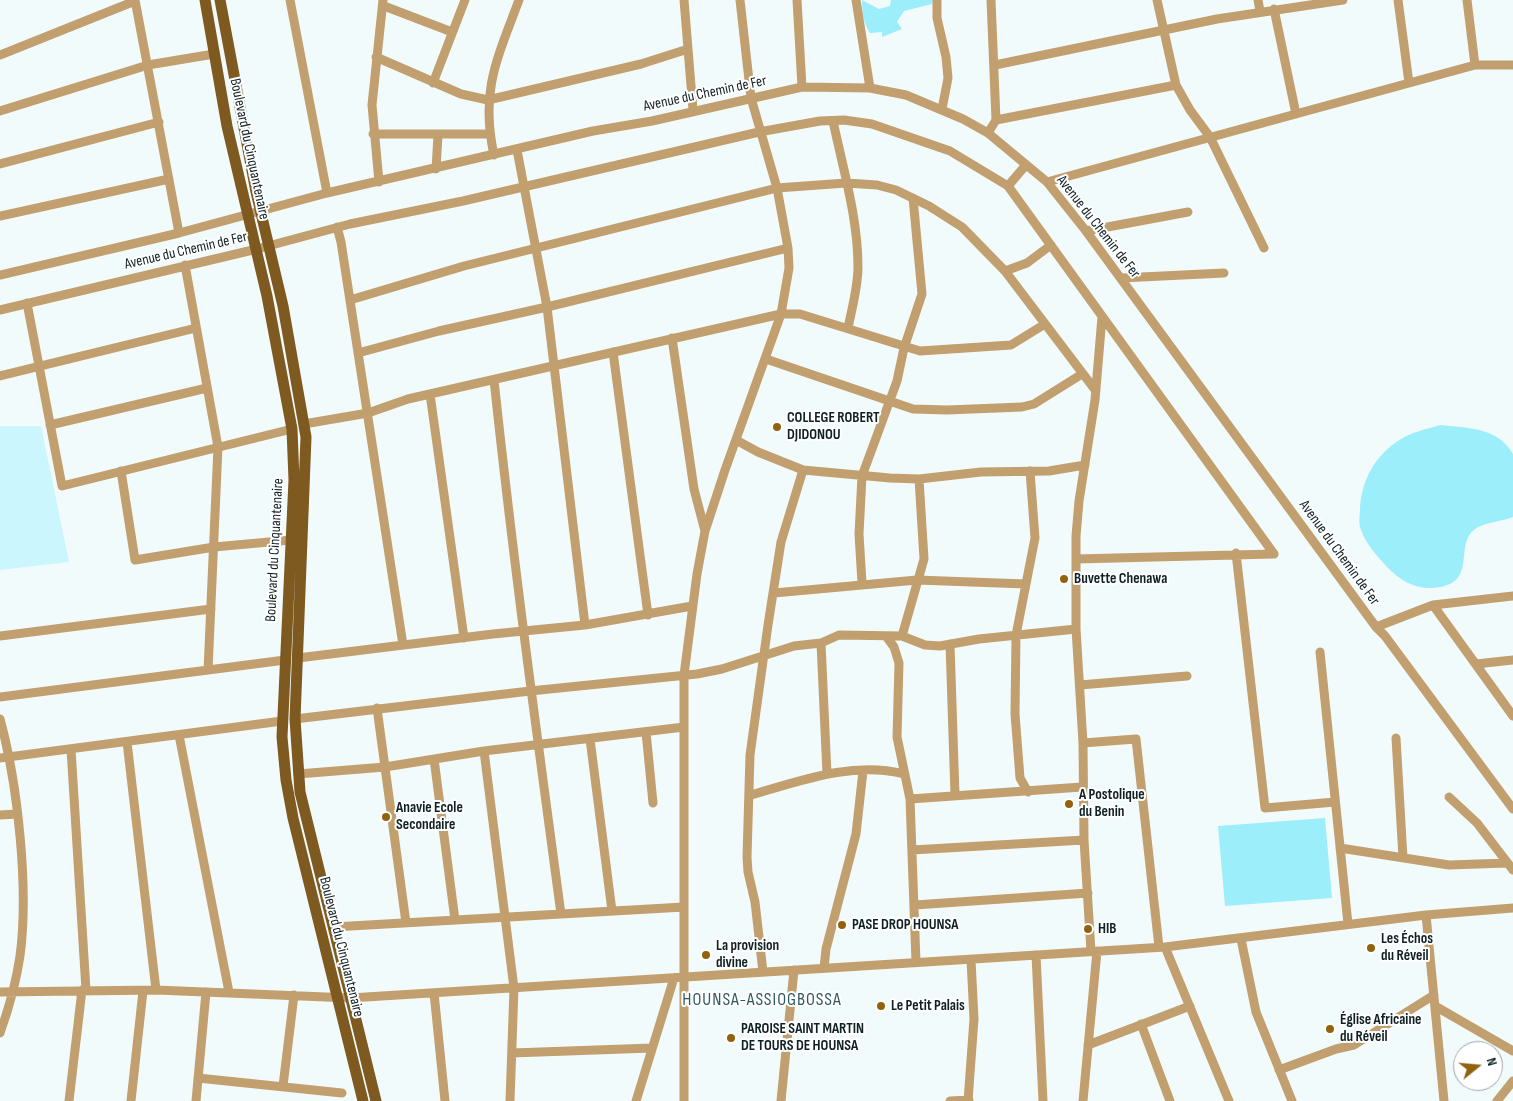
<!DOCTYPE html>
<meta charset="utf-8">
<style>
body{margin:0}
#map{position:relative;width:1513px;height:1101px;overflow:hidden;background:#f2fbfc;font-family:"Sofia Sans Condensed",sans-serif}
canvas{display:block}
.north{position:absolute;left:1453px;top:1041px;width:50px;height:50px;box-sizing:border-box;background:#fff;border:1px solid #9fa6a7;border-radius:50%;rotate:73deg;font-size:14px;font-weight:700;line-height:20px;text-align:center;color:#102124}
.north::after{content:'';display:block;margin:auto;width:18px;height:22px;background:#92620f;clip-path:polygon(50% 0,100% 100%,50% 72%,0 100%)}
</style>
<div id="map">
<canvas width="1513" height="1101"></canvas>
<div class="north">N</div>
</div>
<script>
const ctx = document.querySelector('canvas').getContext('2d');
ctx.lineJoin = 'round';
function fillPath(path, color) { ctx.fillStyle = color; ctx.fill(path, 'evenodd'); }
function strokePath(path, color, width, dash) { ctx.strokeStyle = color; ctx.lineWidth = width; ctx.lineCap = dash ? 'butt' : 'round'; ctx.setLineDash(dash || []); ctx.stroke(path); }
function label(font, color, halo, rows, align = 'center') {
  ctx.font = font + ' "Sofia Sans Condensed",sans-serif'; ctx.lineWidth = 4; ctx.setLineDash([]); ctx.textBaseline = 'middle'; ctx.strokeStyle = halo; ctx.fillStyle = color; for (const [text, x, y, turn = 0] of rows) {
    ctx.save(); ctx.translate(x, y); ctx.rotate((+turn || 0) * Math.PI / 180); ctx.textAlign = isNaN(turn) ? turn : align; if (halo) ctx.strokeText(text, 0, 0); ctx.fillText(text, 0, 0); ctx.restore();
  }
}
fillPath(new Path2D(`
 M0,426H41L69,562L0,570Z`), '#cbf6fe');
fillPath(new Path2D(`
 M862,0L879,9L890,6L891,0H933L932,4L904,11L897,22L902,29L882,37V32L870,33C863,22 862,13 862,0Z
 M1440,425C1467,428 1498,427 1513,454V517C1501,522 1483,522 1474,530C1455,545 1476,580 1441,587C1418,591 1403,583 1387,567C1377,556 1366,544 1361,530C1358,523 1360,515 1360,508C1362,479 1375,455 1401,439C1412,432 1427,429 1440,425Z
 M1325,818L1332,898L1225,906L1218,826Z`), '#9deefb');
strokePath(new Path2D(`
 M135,0L179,233
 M290,0L327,193
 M684,0L693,110
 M797,0L802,87
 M856,0L870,88
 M937,0V18L946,57L948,78L942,109
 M1157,0L1176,85L1190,110L1210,137L1264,248
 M1258,0L1260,11
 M1398,0L1409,83
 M1467,0L1475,65
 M384,6L452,32
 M1274,9L1296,114
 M0,55L135,1
 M376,57L461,94L488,100L641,64L688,49
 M995,65L1217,19L1343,0
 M433,83L465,0
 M0,111L148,65L214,54
 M996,120L1176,85
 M833,121C843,169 858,218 858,267C858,287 852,308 848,328
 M988,133L996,120L991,0
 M373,134H490
 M517,150L547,307L585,625
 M494,155C480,91 497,59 519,0
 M0,164L159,122
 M436,169L438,135
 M379,182L372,105L383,0
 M1047,182L1475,65H1513
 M1008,186L1025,166
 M0,216L169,179
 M337,227L341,242L403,645
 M1086,231L1188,212
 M185,265L218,447L208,670
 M1005,271L1096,391
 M0,275L179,233L327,193L593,131L652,121L802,87L870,88L906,95L963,119L988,133L1047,182L1086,231L1376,627L1385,636L1513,809
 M1121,278L1224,273
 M350,300L464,266L777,188L846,183L877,185L896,190L929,206L962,227L1005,271L1027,263L1051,245
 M27,303L62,486L292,429
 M0,310L257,249L350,224L463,201L759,132L820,121L844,120L872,124L950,151L1008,186L1274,554
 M672,338L694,489L705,531
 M613,352L648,615
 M358,353L439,331L547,307L788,248
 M766,359L913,409L947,410L1022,407L1034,404L1082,374
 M0,376L196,328
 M494,380C513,558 537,736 561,914
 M430,394L464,638
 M304,424L368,413L408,399L781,314H800L920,351L1011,345L1045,324
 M50,425L207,388
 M736,440L758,452L803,470L890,478L919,479L981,472L1049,471L1085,465
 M121,471L135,560L214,547L291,540
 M1236,553L1265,808L1335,802
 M1076,559L1274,554
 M862,583L859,534L862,476L897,381L904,348L922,294L913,198
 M774,593L917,580L1026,584
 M1433,605L1513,716
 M1376,627L1433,605L1513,596
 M0,636L211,609
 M886,636L894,647L899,663L897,737L910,799L916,962
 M902,636L924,559L919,479
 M821,643L827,774
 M950,644L955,795
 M1320,652L1348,924
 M298,658L493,634L585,625L692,606
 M1476,664L1513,660
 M1080,685L1187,676
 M0,697L285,660
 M377,708L406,923
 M0,719C18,785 29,889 20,956C16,983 9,1008 0,1033
 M295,719L530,691L697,674L722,669L794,646L821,643L839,635L902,636L925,645L940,646L979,639L1076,629
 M646,732L653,803
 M179,735L229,992
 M1396,738L1403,858
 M590,739L612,911
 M127,742L156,990
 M1083,743L1136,739L1159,947
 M71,749L86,990
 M484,751L514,988L510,1101
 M0,758L282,721
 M434,759L455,920
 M298,774L385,767L484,751L684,727
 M1028,792L1020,778L1015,714L1016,635L1035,538L1030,471
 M751,795C800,781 852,761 904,774
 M1449,797L1477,823L1513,870
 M910,799L1082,787
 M0,815L17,814
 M1340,848L1449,865L1507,863
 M912,850L1084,840
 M915,905L1088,893
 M1426,915L1444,1101
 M333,927L684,907
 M1241,939L1256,1012L1292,1101
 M1165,947L1229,1101
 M1091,951L1084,840L1083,743L1076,629V536L1079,501L1095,400L1102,317
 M1036,955L1043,1101
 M824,968L826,949L856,834L863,771
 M763,972L755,902L748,872L747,857L750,755L768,625L781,542L803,470
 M0,992L156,990L350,998L1165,947L1426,915L1513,908
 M434,993L445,1101
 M1435,1006L1513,1051
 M1141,1024L1170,1101
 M1088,1045L1190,1006
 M512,1053L652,1048
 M1279,1070L1336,1049L1354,1045L1434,995
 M198,1078L342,1093
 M283,1086L294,995
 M69,1101L82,990
 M131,1101L143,991
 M196,1101L206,992
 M636,1101L674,978
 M684,1101V675L697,574L705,531L725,470L781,314L789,268L788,248L777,188L751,98L740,0
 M781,1101L794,970
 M950,1101L969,1100
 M968,1101L974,1019L971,960
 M1083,1101L1097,951
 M1497,1101L1513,1081`), '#c29f6f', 9);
strokePath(new Path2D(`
 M205,0L227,126L267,296L292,429L294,480L282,737L286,780L293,818L363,1101
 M220,0L256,192L283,306L306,437L295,719L300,792L376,1101`), '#7e5920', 11);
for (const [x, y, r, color] of [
 [777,427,5,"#92620f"],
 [1064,579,5,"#92620f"],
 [1069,804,5,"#92620f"],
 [386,817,5,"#92620f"],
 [842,925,5,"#92620f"],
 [1088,929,5,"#92620f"],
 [1371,948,5,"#92620f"],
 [706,955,5,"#92620f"],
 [881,1006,5,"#92620f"],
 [1330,1029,5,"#92620f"],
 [731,1038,5,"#92620f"]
]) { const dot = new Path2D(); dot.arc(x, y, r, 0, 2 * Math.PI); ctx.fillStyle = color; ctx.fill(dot); strokePath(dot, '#fff', 2); }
label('15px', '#102124', '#fff', [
 ["Avenue du Chemin de Fer",705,94,-12],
 ["Boulevard du Cinquantenaire",249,149,78],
 ["Avenue du Chemin de Fer",1098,227,52],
 ["Avenue du Chemin de Fer",186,251,-13],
 ["Boulevard du Cinquantenaire",275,550,-87],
 ["Avenue du Chemin de Fer",1339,553,54],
 ["Boulevard du Cinquantenaire",341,947,76]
]);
label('bold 15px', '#102124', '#fff', [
 ["COLLEGE ROBERT",787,418],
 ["DJIDONOU",787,435],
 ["Buvette Chenawa",1074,579],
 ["A Postolique",1079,795],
 ["du Benin",1079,812],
 ["Anavie Ecole",396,808],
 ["Secondaire",396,825],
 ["PASE DROP HOUNSA",852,925],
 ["HIB",1098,929],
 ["Les Échos",1381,939],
 ["du Réveil",1381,956],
 ["La provision",716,946],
 ["divine",716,963],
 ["Le Petit Palais",891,1006],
 ["Église Africaine",1340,1020],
 ["du Réveil",1340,1037],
 ["PAROISE SAINT MARTIN",741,1029],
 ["DE TOURS DE HOUNSA",741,1046]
], 'left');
ctx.letterSpacing = '1px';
label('18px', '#305960', '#fff', [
 ["HOUNSA-ASSIOGBOSSA",762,1000]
]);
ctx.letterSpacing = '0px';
</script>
